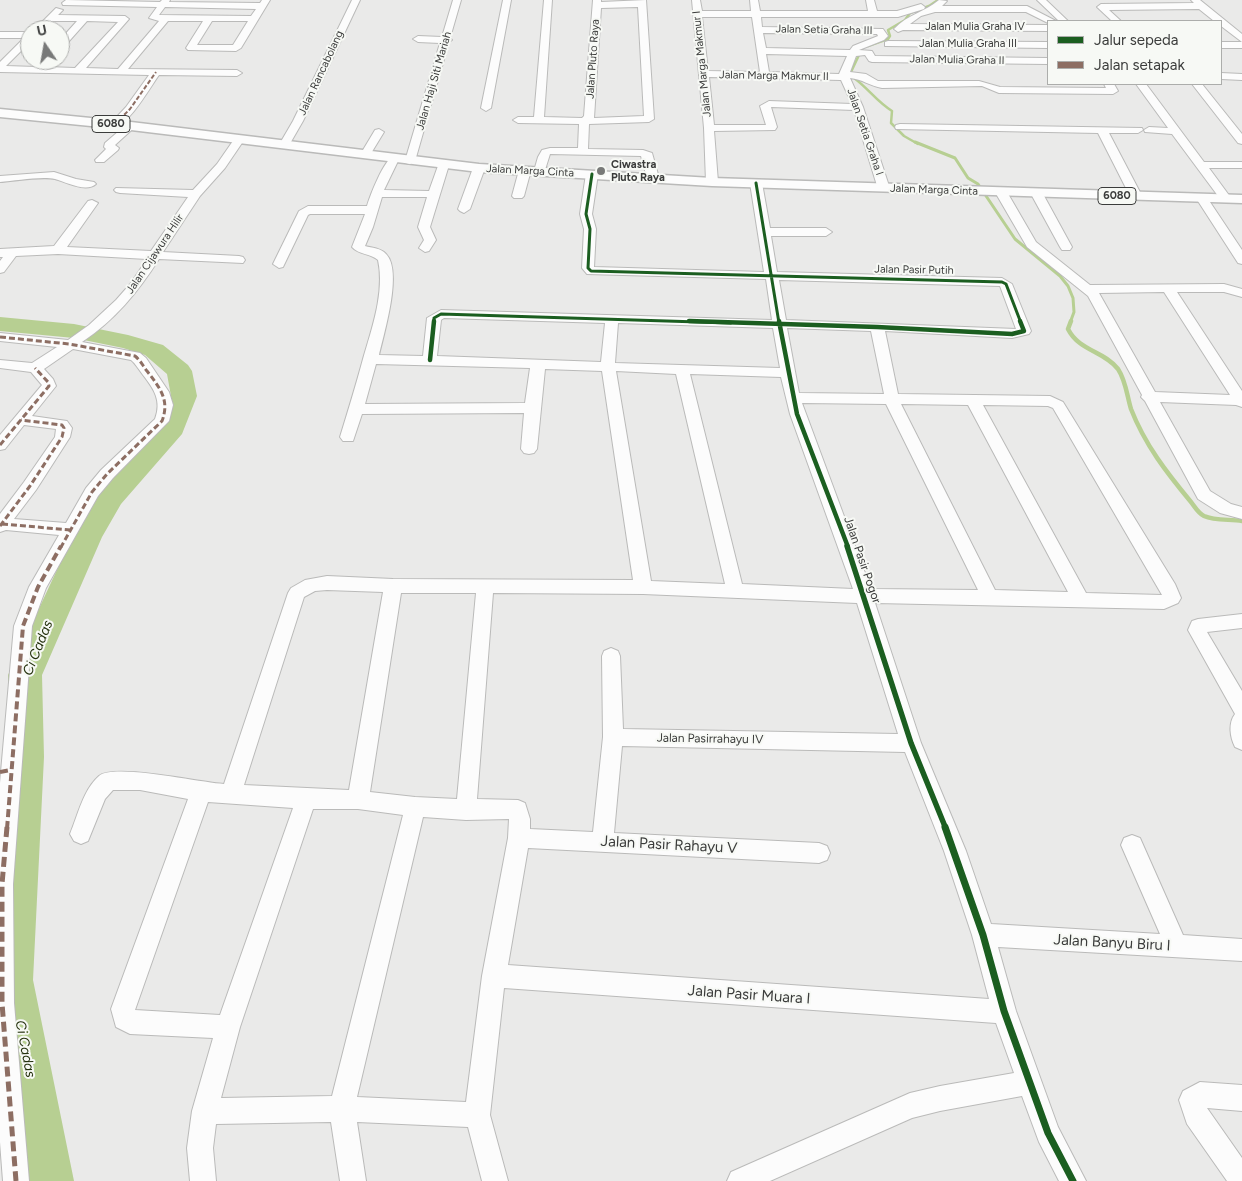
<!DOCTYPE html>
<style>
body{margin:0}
#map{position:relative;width:1242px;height:1181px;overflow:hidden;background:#eaeae9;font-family:Figtree,sans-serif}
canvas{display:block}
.legend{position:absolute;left:1047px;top:20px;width:175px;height:65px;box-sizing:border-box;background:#f7f9f5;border:1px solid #acadab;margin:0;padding:6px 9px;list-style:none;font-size:15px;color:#3b3c3b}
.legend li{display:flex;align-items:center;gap:10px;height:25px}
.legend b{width:25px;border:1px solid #acadab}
.north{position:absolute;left:20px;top:20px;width:50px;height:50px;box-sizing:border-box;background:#f7f9f5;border:1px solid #acadab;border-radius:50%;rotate:348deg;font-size:14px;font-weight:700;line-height:20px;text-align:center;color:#3b3c3b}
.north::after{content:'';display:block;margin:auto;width:18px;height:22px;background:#787978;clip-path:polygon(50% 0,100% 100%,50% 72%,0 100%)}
</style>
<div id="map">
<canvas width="1242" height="1181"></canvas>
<ul class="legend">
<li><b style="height:6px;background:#1b5e20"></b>Jalur sepeda</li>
<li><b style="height:6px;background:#8d6e63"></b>Jalan setapak</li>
</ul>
<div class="north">U</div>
</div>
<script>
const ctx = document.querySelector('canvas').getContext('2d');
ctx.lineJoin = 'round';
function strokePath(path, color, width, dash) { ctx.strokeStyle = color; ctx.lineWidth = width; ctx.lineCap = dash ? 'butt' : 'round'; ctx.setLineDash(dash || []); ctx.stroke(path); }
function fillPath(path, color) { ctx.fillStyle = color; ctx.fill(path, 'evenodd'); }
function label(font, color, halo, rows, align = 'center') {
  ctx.font = font + ' Figtree,sans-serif'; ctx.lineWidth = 4; ctx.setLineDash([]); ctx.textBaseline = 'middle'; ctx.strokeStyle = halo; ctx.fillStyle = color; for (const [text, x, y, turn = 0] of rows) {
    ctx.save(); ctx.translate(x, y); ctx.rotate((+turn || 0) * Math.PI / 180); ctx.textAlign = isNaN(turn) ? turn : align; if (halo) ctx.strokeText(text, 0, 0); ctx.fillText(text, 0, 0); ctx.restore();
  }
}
strokePath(new Path2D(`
 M868,46L888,39L890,36L888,30L905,20L910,13L929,6L938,0
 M851,72L859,55
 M854,78C869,89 876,101 892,111L891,123L904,136L918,144`), '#b7cf92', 2.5);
strokePath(new Path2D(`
 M915,142L955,158L968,178L978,184L1015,239L1060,276L1068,286L1073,298L1074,312L1070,323`), '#b7cf92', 3);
strokePath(new Path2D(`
 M1071,321L1068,329C1079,351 1104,351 1118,369C1126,381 1127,396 1131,409C1145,445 1167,473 1191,502C1195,507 1198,513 1204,516C1215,521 1230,519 1242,521`), '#b7cf92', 4.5);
fillPath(new Path2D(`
 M0,317L74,324L128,335L163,345L188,365L192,371L197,396L182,434L121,504L102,537L42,675L44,757L33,980L74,1181H26L0,1031V863L8,757V675L76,529L100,490L161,425L171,396L167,374L145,355L123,348L74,338L0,331Z`), '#b7cf92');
const minor = new Path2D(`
 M66,0L160,2L162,0H170L169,2L260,3L262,0H270L241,48L236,51L188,50L186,48L203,21H168L128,69L237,70L242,73L237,76L159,75C149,89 130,123 115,127L110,124L126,107L149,75L0,72V62L24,38H0V32H30V42L6,66L36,67L42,60H52L46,67L75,68L118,22L87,21L63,48L60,49V40L77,21H53L43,30H34L56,8L63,10L58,15L125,16L129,19L86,68L118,69L159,21L149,18L157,7L63,5L62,3ZM165,7L256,9L251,16L159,15ZM212,21H248L233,45H197Z
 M352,0H360L303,121L288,147H280L279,145L293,121Z
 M453,0H461L450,38L452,40L449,42L415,161L410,164L406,163L405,161L440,43L418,42L413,39L418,36L442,37Z
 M503,0H511L491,108L486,111L481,108Z
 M544,0H552L544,117L582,118L584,116L593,0H601V2L646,0L654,119L649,122L589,124L588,149L643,150L652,153L659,178L657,180H649L647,178L641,156L550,154L544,173H536L534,171L538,157L542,150L550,148H578L579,124L518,123L513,120L518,117H534ZM638,7L644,116L594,118L601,8Z
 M692,0H700L702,11H751L750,0H758L760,11H868L866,0H874L877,11H897L921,4L925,7L924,9L898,17H761L762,27L883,29L888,36L884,40L859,50L872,51L875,56L1048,58V64L872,62L869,61L865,55L856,56L850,72L866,74L878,81H979L1000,87L1106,88L1104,84H1114L1118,91L1113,94L999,93L982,86L882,88C870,86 862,79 850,78L863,107L890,189L888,191H880L878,189L854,110L771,107L777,127L775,130L714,131L718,182L712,185L706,182L704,128ZM702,17H752L760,72L708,71ZM763,33L877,34L878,36L853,46L850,50L766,48ZM766,54L847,56L839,74L769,72ZM709,77L841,80L852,104L769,101L760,106L766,125H714Z
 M939,0L947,1L942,6H1027L1056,21L1048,23L1026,12H935L921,16L910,24L1048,25V31L903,30L898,32L894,29C908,14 925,12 939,0Z
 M1037,0H1046L1068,21H1059Z
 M1191,0H1200L1242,34V42L1221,26V21H1214L1199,9L1109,10L1121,21H1112L1097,7L1101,4L1194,3Z
 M888,41L1048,42V48L885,46V42Z
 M1221,42H1242V48H1221Z
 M1221,73L1242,74V80L1221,79Z
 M1136,84H1146L1204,162H1242V168H1209L1231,198L1229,200H1221L1172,134L1145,132L1144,130L1149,127L1168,128Z
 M1192,84H1202L1242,134V144L1238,143Z
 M131,123L136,126L115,145L119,148L118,150L104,162H96L95,160L106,149L104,147L105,143L127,124Z
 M900,124L1142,128L1143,130L1138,133H1109L1142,196L1136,199L1130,196L1098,133L896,129L895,127L896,125Z
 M379,129L384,132L370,155L369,157H361L360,155L375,130Z
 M239,137L244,140L225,168L200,196L163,252L239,256L243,257L245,260L243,263L159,259C138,292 115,320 82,342L140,353L146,358L169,392L173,405L169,421L113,478L98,496L46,588L32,626L13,884L14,1003L29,1181H3L0,1142V783L14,626L29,587L59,535L6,530L0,532V514L24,482L55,437L56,429L24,425L5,449L0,450V435L42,385L31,372L0,368V360L32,363L57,347L0,341V333L68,340L89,325L116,300L131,283L147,259L58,254L16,256L4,272L0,273V261L3,257H0V249L54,246L88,201L92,200L98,203L67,247L151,251L188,197L120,193L116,192L114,190L116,188L193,190L217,164L235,138ZM73,349L131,360C136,364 139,370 143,375C154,389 162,401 155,419L101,470L86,488L66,523L14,519L36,490L70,437L72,428L67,421L32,416L56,386L53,379L44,369Z
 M394,156L399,159L384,190L429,191L439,163L443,162L449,165L430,227L436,240L429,251L425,252L419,248L424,240L418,227L427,197H382L373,227L365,246C372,248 381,248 386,254C403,271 384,333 379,355L423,356L427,318L441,310L772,320L766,279L587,274L582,268L584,229L580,214L586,174L592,171L598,174L592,214L596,229L594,267L764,272L750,183L756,180L762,183L770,228H826L832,232L826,236H771L777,272L1002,278L1012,284L1031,331L1029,334L1012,338L885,331L898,394L1050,396L1063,402L1175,584L1181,598L1178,603L1164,609L875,603L921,743L966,851L991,924L1160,934L1121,845L1124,838L1132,835L1140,838L1183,935L1242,939V961L998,947L1016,1011L1058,1127L1086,1181H1059L1039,1142L1022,1096L940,1111L912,1118L770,1181H727L731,1172L910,1093L940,1086L1014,1073L996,1023L504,988L490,1115L508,1181H482L468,1127L357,1122L366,1181H340L331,1122L216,1124L213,1148L216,1181H190L187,1148L192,1111L213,1038L130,1034L116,1027L111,1009L188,799L140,790H113L105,799L88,841L81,844L74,841L70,834C78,815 83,790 99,776C114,763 201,783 224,784L288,593L291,588L305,580L327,576L393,579L633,580L602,371L545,369L537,449L534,453L529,454L524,453L521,449L524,413L362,414L353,441H343L340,437C348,411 356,385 363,359C372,328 385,292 378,260C370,253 359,255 352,247L365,214H310L308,215L283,267L279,268L273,264L299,211L308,206H367C370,196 384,159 394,156ZM779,280L1000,286L1016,329L786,320ZM444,318L605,323L601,362L437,356L441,320ZM618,323L773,328L780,368L615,363ZM787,328L871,331L884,394L799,393ZM376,364L530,368L525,403L365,404ZM616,371L676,374L725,584L651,581ZM690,374L781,377L790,414L853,589L742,584ZM802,403L886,404L978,590L871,589ZM901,404L968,405L1068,592L995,590ZM983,405L1048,406L1053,408L1162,595L1086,593ZM327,590L383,592L349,790L244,785L304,597L315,591ZM401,593H476L457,799L415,797L370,792ZM493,593L643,594L857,603L898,734L623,729L620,656L618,651L611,648L604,651L602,656L603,737L593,832L530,829V819L525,803L518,800L477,799ZM622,746L905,752L944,851L972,935L989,999L508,965L528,848L819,863L827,860L830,853L827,846L819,843L614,833ZM208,802L293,808L220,1015L135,1010ZM313,809H358L403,815L332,1096L221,1098L240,1027ZM423,817L466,820L509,819L508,838L482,976L466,1102L357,1097Z
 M479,165L485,168L470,209L464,213L460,211L458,209L473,168Z
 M525,167L531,170L524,196L522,198H514L512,196L519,170Z
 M54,172L76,179L94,182L96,184C86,193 66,182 55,179C41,176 15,181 0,182V176Z
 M1001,189L1007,192L1036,242L1090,285L1224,284L1242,289V297L1224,292H1177L1242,391V407L1236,405L1160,402L1210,491L1231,504L1242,507V519L1220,513L1198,499L1145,401L1141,397L1142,395L1088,296L1027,247L995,192ZM1164,292L1230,395L1155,392L1099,293Z
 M1037,191L1043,194L1072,247L1070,250H1062L1060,247L1031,194Z
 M1202,195L1206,196L1242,250V264L1238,263L1196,198Z
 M1242,614V628L1207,632L1242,691V750L1235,747C1230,737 1228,723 1235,714L1188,630L1192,621L1198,619Z
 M1200,1082L1242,1085V1111L1207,1108L1242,1158V1181H1227L1187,1124L1179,1100L1183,1091Z`);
const major = new Path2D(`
 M0,109L131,122L479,164L712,178L1242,195V203L712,186L479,172L131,130L0,117Z`);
strokePath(minor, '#babab9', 2);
strokePath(major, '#babab9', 3);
fillPath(minor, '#fcfcfc');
fillPath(major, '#fcfcfc');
strokePath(new Path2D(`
 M115,124L130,109L156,72`), '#8d6e63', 2, [4.5, 2]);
strokePath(new Path2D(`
 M0,337L69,344L135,356C141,361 143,366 147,371C160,388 170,400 162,421L107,474L92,492L61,547
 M0,445L49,386L48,382L35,368
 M2,524L71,530
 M0,526L30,486L62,437L64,428L62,425L21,420`), '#8d6e63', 3, [6, 3]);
strokePath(new Path2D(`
 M0,772L11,770
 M7,829L23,626L38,587L61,546`), '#8d6e63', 4, [8, 4]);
strokePath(new Path2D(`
 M7,827L2,884V1003L16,1181`), '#8d6e63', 5, [10, 5]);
strokePath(new Path2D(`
 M592,174L586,214L590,229L588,268L591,271L1002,282L1006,284L1021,323
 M756,183L779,323
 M434,323V318L441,314L731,323`), '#1b5e20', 3);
strokePath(new Path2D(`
 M689,321L877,327L1012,334L1024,331L1020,321
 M779,321L797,414L848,547
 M430,360L434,321`), '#1b5e20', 4.5);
strokePath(new Path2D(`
 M847,546L911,743L946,829`), '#1b5e20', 5.5);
strokePath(new Path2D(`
 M945,827L983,935L1004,1011L1048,1133L1073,1181`), '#1b5e20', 7);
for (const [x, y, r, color] of [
 [601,171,5,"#787978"]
]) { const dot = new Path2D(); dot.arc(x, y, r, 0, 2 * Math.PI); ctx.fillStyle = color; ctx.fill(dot); strokePath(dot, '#f7f9f5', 2); }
label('11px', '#3b3c3b', '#f7f9f5', [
 ["Jalan Mulia Graha IV",975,27],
 ["Jalan Setia Graha III",824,30,1],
 ["Jalan Mulia Graha III",968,44],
 ["Jalan Pluto Raya",593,59,-86],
 ["Jalan Mulia Graha II",957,60,1],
 ["Jalan Marga Makmur I",702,64,-96],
 ["Jalan Rancabolang",321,73,-65],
 ["Jalan Marga Makmur II",774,76,1],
 ["Jalan Haji Siti Mariah",434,81,-74],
 ["Jalan Setia Graha I",865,132,71],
 ["Jalan Marga Cinta",530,171,3],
 ["Jalan Marga Cinta",934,190,2],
 ["Jalan Cijawura Hilir",155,254,-56],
 ["Jalan Pasir Putih",914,270,1]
]);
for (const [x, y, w] of [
 [111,124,38],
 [1117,196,38]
]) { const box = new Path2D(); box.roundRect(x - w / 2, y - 8.5, w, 17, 4); ctx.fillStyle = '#f7f9f5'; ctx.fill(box); strokePath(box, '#3b3c3b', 1); }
label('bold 11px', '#3b3c3b', null, [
 ["6080",111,124],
 ["6080",1117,196]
]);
label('bold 11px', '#3b3c3b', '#f7f9f5', [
 ["Ciwastra",611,165],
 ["Pluto Raya",611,178]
], 'left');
label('12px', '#3b3c3b', '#f7f9f5', [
 ["Jalan Pasir Pogor",862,560,71],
 ["Jalan Pasirrahayu IV",710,739,1]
]);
label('italic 14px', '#25320e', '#f7f9f5', [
 ["Ci Cadas",38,648,-68],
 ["Ci Cadas",25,1049,79]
]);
label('15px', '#3b3c3b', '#f7f9f5', [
 ["Jalan Pasir Rahayu V",669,845,3],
 ["Jalan Banyu Biru I",1112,943,3],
 ["Jalan Pasir Muara I",749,995,4]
]);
</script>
